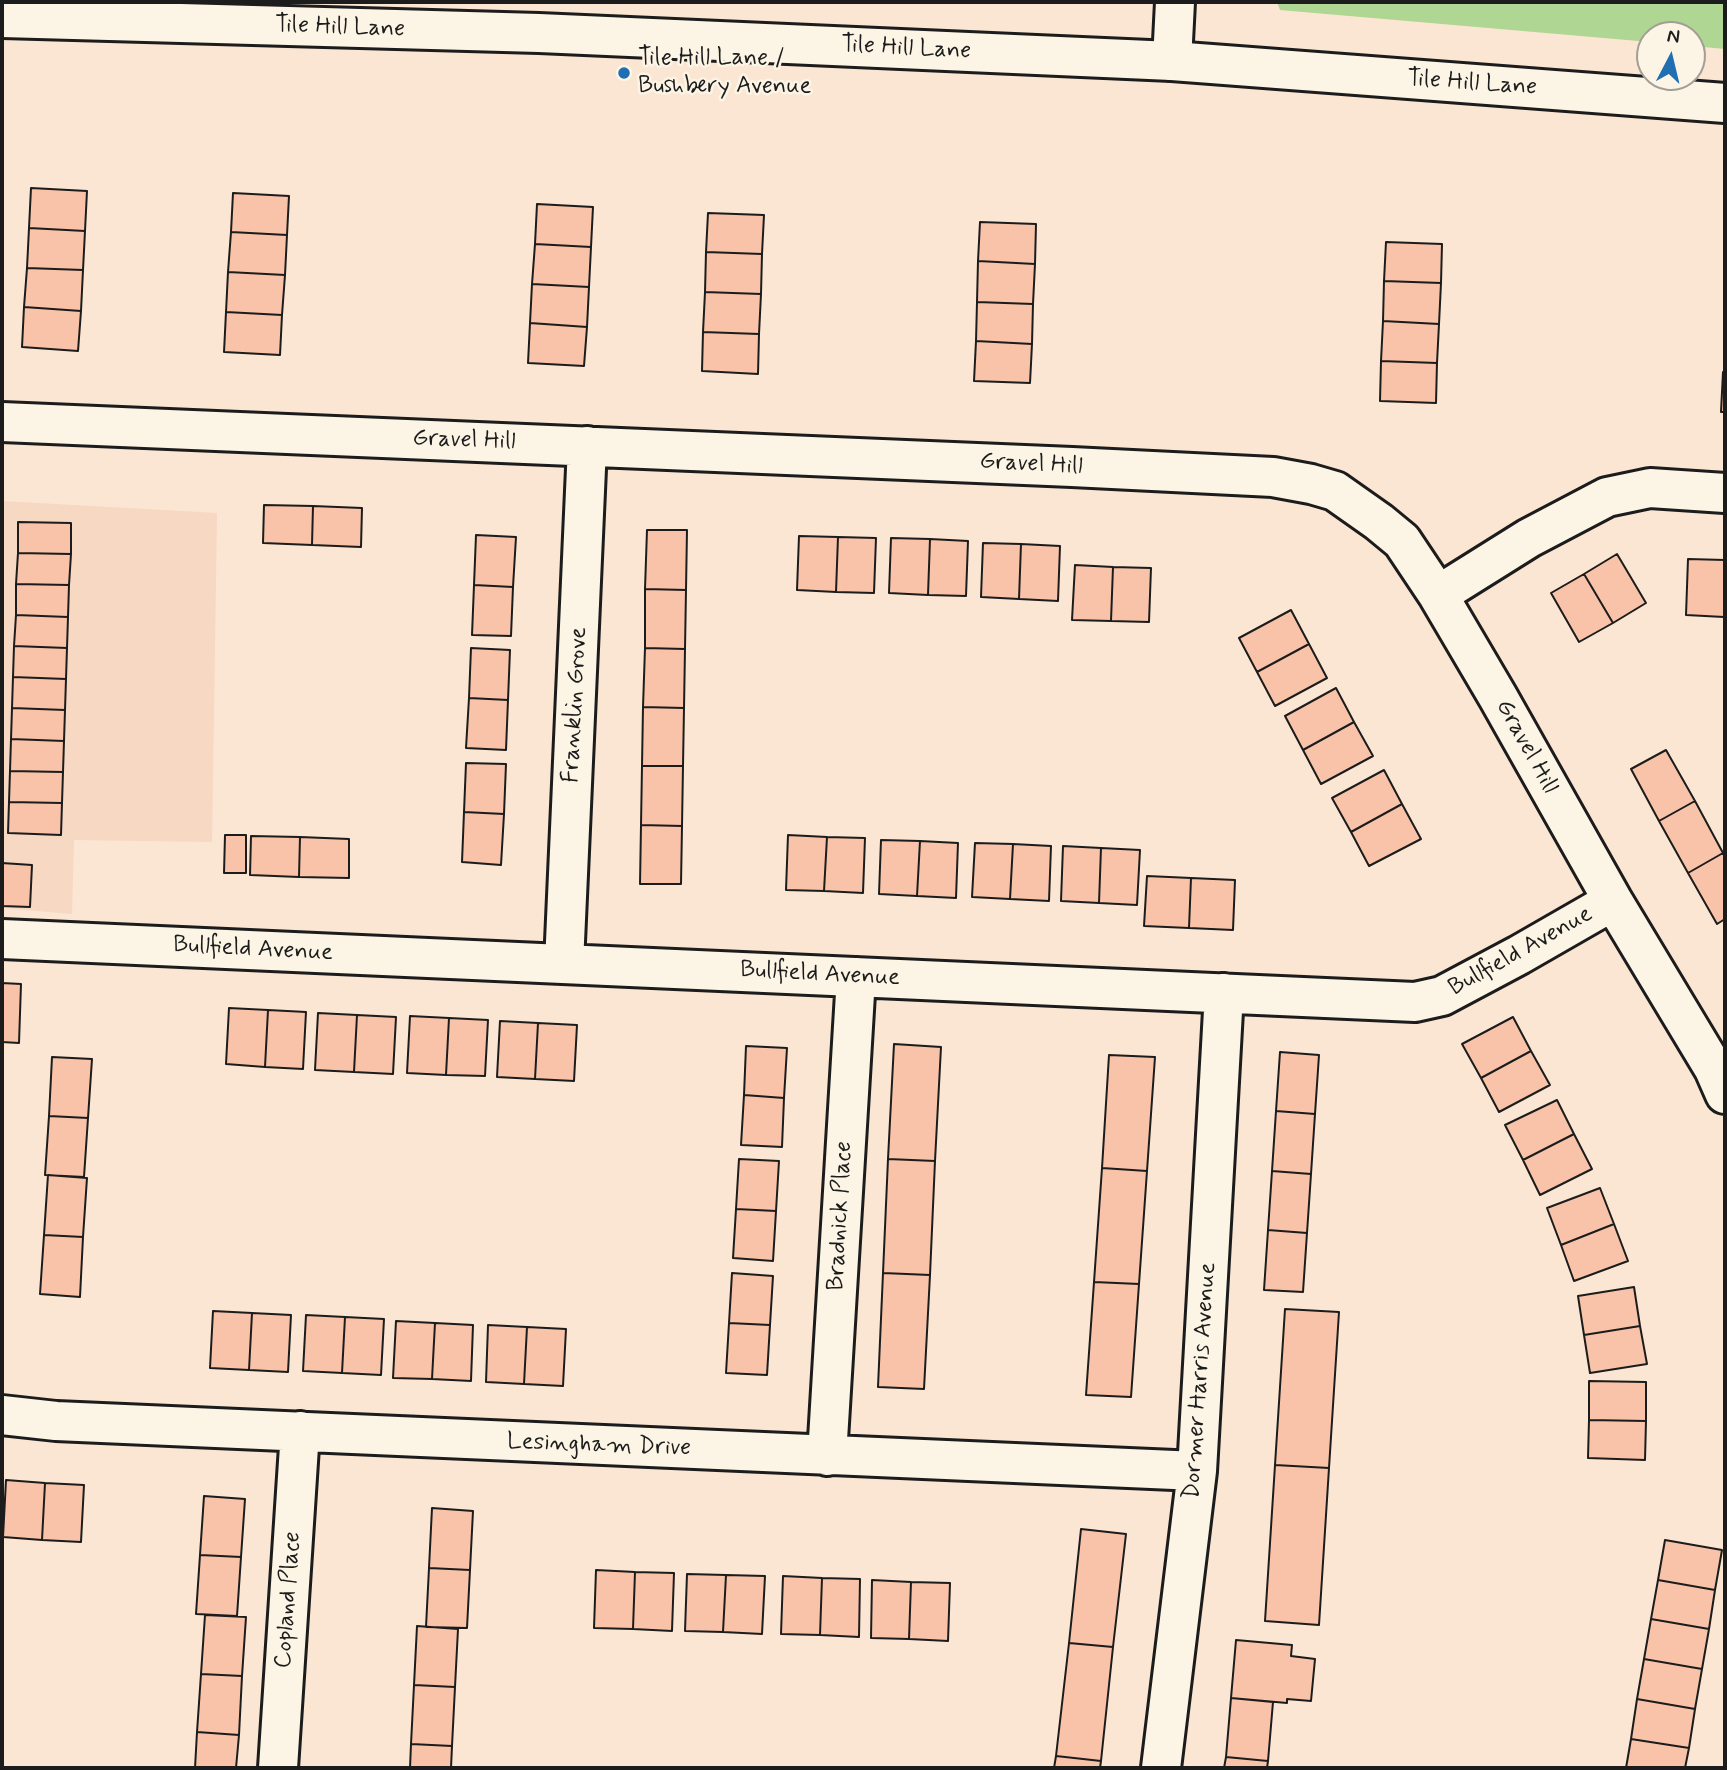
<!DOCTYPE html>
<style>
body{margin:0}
#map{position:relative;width:1727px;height:1770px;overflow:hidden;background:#fbe6d3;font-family:Mynerve,sans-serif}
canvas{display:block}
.frame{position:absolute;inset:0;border:4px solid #1c1c1c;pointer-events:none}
.north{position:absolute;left:1636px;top:21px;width:70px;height:70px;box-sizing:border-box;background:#fcf5e5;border:2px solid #a29e95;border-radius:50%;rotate:7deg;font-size:19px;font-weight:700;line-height:28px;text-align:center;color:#1c1c1c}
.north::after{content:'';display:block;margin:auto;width:24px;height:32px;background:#1f6fb2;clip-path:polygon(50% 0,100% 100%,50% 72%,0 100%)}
</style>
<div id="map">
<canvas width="1727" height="1770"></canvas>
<div class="frame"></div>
<div class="north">N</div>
</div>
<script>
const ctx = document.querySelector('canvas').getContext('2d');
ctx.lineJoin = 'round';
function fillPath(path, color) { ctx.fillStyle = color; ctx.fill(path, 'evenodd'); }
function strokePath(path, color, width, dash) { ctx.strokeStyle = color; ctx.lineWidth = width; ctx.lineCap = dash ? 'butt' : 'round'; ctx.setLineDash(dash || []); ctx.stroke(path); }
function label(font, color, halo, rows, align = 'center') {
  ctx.font = font + ' Mynerve,sans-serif'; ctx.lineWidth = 5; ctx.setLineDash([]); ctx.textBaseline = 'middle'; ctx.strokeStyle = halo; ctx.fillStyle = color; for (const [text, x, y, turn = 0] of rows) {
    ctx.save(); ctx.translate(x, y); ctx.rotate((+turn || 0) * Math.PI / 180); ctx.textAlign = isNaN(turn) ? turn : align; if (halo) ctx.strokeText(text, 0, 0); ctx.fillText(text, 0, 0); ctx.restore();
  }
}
fillPath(new Path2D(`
 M2,501L217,513L212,842L74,840L72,914L2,908Z`), '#f6d8c3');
fillPath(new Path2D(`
 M1277,2H1725V49L1692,46V35H1650V42L1280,10Z`), '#afd692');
const building = new Path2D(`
 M31,188L87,191L85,231L29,228Z
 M233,193L289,196L287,235L231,232Z
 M537,204L593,207L591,247L535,244Z
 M708,213L764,215L762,254L706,252Z
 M980,222L1036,224L1035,264L978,261Z
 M29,228L85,231L83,270L27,268Z
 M231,232L287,235L285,275L228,272Z
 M1386,242L1442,244L1441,283L1384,281Z
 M535,244L591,247L589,287L532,284Z
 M706,252L762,254L761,294L705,292Z
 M978,261L1035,264L1033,304L977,302Z
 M27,268L83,270L81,311L24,307Z
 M228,272L285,275L282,315L226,312Z
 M1384,281L1441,283L1439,324L1383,321Z
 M532,284L589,287L587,327L530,323Z
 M705,292L761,294L759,334L703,332Z
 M977,302L1033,304L1032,344L976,341Z
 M24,307L81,311L78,351L22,347Z
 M226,312L282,315L280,355L224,352Z
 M1383,321L1439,324L1437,363L1381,361Z
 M530,323L587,327L584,366L528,363Z
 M703,332L759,334L758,374L702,371Z
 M976,341L1032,344L1030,383L974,381Z
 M1381,361L1437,363L1436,403L1380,401Z
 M1723,372H1725V412H1721Z
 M264,505L313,506L312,545L263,543Z
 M313,506L362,508L361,547L312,545Z
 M18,522L71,523V554L18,553Z
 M647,530H687L686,590L645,589Z
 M476,535L516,537L513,587L474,585Z
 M799,536L838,537L836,592L797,590Z
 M838,537L876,538L874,593L836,592Z
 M891,538L930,539L928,595L889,593Z
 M930,539L968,541L966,596L928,595Z
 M983,543L1021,544L1019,599L981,597Z
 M1021,544L1060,546L1058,601L1019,599Z
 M18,553L71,554L69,585L16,584Z
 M1617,554L1646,603L1613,623L1584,574Z
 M1688,559L1725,560L1724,617L1686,615Z
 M1075,565L1113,567L1111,621L1072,620Z
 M1113,567L1151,568L1149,622L1111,621Z
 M1584,574L1613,623L1579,642L1551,593Z
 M16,584L69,585L68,617L16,615Z
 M474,585L513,587L511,636L472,635Z
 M645,589L686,590L685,649L645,648Z
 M1291,610L1309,644L1257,672L1239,638Z
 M16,615L68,617L67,648L14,646Z
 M1309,644L1327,678L1275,706L1257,672Z
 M14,646L67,648L66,679L13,677Z
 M471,648L510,650L508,700L469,698Z
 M645,648L685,649L684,708L643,707Z
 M13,677L66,679L65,710L12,708Z
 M1336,688L1354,722L1303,750L1285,716Z
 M469,698L508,700L506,750L466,748Z
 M643,707L684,708L683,766H642Z
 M12,708L65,710L64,741L11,739Z
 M1354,722L1373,756L1321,784L1303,750Z
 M11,739L64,741L63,772L10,771Z
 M1666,750L1695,801L1659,821L1631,769Z
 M466,763L506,764L504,814L464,812Z
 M642,766H683L682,826L641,825Z
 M1384,770L1402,804L1351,832L1332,798Z
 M10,771L63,772L62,803L9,802Z
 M1695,801L1723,853L1688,873L1659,821Z
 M9,802L62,803L61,835L8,833Z
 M1402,804L1421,839L1369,866L1351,832Z
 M464,812L504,814L501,865L462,862Z
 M641,825L682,826L681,884H640Z
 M225,835H246V873H224Z
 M788,835L827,837L824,891L786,890Z
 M251,836L300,837L299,877L250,875Z
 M300,837L349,839V878L299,877Z
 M827,837L865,838L863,893L824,891Z
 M881,840L920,841L917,896L879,894Z
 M920,841L958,843L956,898L917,896Z
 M975,843L1013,844L1010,899L972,897Z
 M1013,844L1051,846L1049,901L1010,899Z
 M1063,846L1101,848L1099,903L1061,901Z
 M1101,848L1140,850L1137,905L1099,903Z
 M1723,853L1725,857V919L1717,924L1688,873Z
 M2,863L32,865L30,907L2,906Z
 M1147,876L1191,878L1189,928L1144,926Z
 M1191,878L1235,880L1233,930L1189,928Z
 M2,983L21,984L19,1043L2,1042Z
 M229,1008L268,1010L265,1067L226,1064Z
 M268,1010L306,1012L303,1069L265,1067Z
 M318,1013L357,1015L354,1072L315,1070Z
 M357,1015L396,1017L393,1074L354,1072Z
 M410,1016L449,1018L446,1075L407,1073Z
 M1513,1017L1531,1051L1481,1078L1462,1044Z
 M449,1018L488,1020L485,1076L446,1075Z
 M500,1021L538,1023L535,1079L497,1077Z
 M538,1023L577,1025L574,1081L535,1079Z
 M894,1044L941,1047L935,1161L888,1159Z
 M746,1046L787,1048L784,1098L744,1095Z
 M1531,1051L1550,1085L1499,1112L1481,1078Z
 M1280,1052L1319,1055L1315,1114L1276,1111Z
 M1109,1055L1155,1057L1147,1171L1102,1168Z
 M52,1057L92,1059L88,1118L49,1116Z
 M744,1095L784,1098L782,1147L741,1145Z
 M1557,1100L1574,1134L1523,1160L1505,1125Z
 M1276,1111L1315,1114L1311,1174L1272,1171Z
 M49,1116L88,1118L84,1177L45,1175Z
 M1574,1134L1592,1169L1540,1195L1523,1160Z
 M739,1159L779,1161L776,1211L736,1209Z
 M888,1159L935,1161L930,1275L883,1273Z
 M1102,1168L1147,1171L1139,1284L1094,1282Z
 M1272,1171L1311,1174L1307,1233L1268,1230Z
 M48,1175L87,1178L83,1237L44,1235Z
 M1600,1188L1614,1224L1561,1245L1547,1208Z
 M736,1209L776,1211L773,1261L733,1258Z
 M1614,1224L1628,1261L1574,1281L1561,1245Z
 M1268,1230L1307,1233L1303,1292L1264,1290Z
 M44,1235L83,1237L80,1297L40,1294Z
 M732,1273L773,1276L770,1325L729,1323Z
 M883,1273L930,1275L924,1389L878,1387Z
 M1094,1282L1139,1284L1131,1397L1086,1395Z
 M1634,1287L1640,1326L1584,1335L1578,1296Z
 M1285,1309L1339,1312L1329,1468L1275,1465Z
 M213,1311L252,1313L249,1370L210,1368Z
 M252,1313L291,1315L288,1372L249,1370Z
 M306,1315L345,1317L342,1373L303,1371Z
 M345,1317L384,1319L381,1375L342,1373Z
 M396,1321L435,1323L432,1379L393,1378Z
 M435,1323L473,1325L471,1381L432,1379Z
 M729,1323L770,1325L767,1375L726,1373Z
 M488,1325L527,1327L524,1384L486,1382Z
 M1640,1326L1647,1364L1590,1373L1584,1335Z
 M527,1327L566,1329L563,1386L524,1384Z
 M1589,1381L1646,1382V1421L1589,1420Z
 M1589,1420L1646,1421L1645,1460L1588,1458Z
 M1275,1465L1329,1468L1319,1625L1265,1621Z
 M6,1480L45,1483L42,1540L3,1537Z
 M45,1483L84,1485L81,1542L42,1540Z
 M204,1496L245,1499L241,1557L200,1555Z
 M432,1508L473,1511L470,1570L429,1568Z
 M1081,1529L1126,1534L1113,1647L1069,1643Z
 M1665,1540L1722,1550L1715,1590L1658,1580Z
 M200,1555L241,1557L237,1616L196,1614Z
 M429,1568L470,1570L467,1628L426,1627Z
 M596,1570L635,1572L633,1629L594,1628Z
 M635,1572L674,1573L672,1631L633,1629Z
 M687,1574L726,1575L723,1632L685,1631Z
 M726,1575L765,1576L762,1634L723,1632Z
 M783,1576L822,1578L820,1635L781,1634Z
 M822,1578L860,1579L859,1637L820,1635Z
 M872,1580L911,1582L909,1639L871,1638Z
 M1658,1580L1715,1590L1709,1629L1651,1619Z
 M911,1582L950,1583L948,1641L909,1639Z
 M205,1615L246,1617L242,1676L201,1674Z
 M1651,1619L1709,1629L1702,1669L1644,1659Z
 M417,1626L458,1629L455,1687L414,1685Z
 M1236,1640L1292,1645L1291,1656L1315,1659L1311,1701L1287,1699V1703L1231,1698Z
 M1069,1643L1113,1647L1101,1761L1056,1756Z
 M1644,1659L1702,1669L1695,1709L1637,1699Z
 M201,1674L242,1676L239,1735L197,1732Z
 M414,1685L455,1687L452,1746L411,1744Z
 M1231,1698L1273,1702L1268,1761L1226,1757Z
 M1637,1699L1695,1709L1689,1748L1631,1739Z
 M197,1732L239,1735L236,1768H195Z
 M1631,1739L1689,1748L1685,1768H1626Z
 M411,1744L452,1746L451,1768H410Z
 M1056,1756L1101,1761L1100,1768H1054Z
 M1226,1757L1268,1761L1267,1768H1224Z`);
fillPath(building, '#f8c3a9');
strokePath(building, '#1c1c1c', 2);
const street = new Path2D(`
 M1172,61L1175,2
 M2,422L1072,467L1273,477L1311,484L1335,491L1379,522L1402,541L1438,595L1498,697L1613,901L1714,1069L1725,1094
 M1438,595L1529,538L1607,497L1650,488L1725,493
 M2,939L1415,1002L1442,996L1519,955L1613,901
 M564,964L587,446
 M2,1415L56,1421L1197,1471
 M827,1456L856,977
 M278,1768L300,1431
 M1161,1768L1197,1471L1224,993`);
const secondary = new Path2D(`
 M2,18L539,33L1172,61L1725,103`);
strokePath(street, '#1c1c1c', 44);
strokePath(secondary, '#1c1c1c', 44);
strokePath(street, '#fcf5e5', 38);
strokePath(secondary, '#fcf5e5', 38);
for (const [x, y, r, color] of [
 [624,73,7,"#1f6fb2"]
]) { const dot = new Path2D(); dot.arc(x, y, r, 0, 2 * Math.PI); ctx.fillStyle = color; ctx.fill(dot); strokePath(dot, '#fcf5e5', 2.5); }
label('24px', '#1c1c1c', '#fcf5e5', [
 ["Tile Hill Lane",340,28,2],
 ["Tile Hill Lane",906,49,3],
 ["Tile Hill Lane",1472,84,4],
 ["Gravel Hill",464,441,2],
 ["Gravel Hill",1031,465,3],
 ["Franklin Grove",576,705,-87],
 ["Gravel Hill",1526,747,61],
 ["Bullfield Avenue",253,950,3],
 ["Bullfield Avenue",1521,952,-29],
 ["Bullfield Avenue",820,975,3],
 ["Bradnick Place",841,1216,-87],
 ["Dormer Harris Avenue",1201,1381,-86],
 ["Lesingham Drive",599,1446,2],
 ["Copland Place",289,1600,-86]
]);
label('24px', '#1c1c1c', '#fcf5e5', [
 ["Tile Hill Lane /",638,59],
 ["Bushbery Avenue",638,87]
], 'left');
</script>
